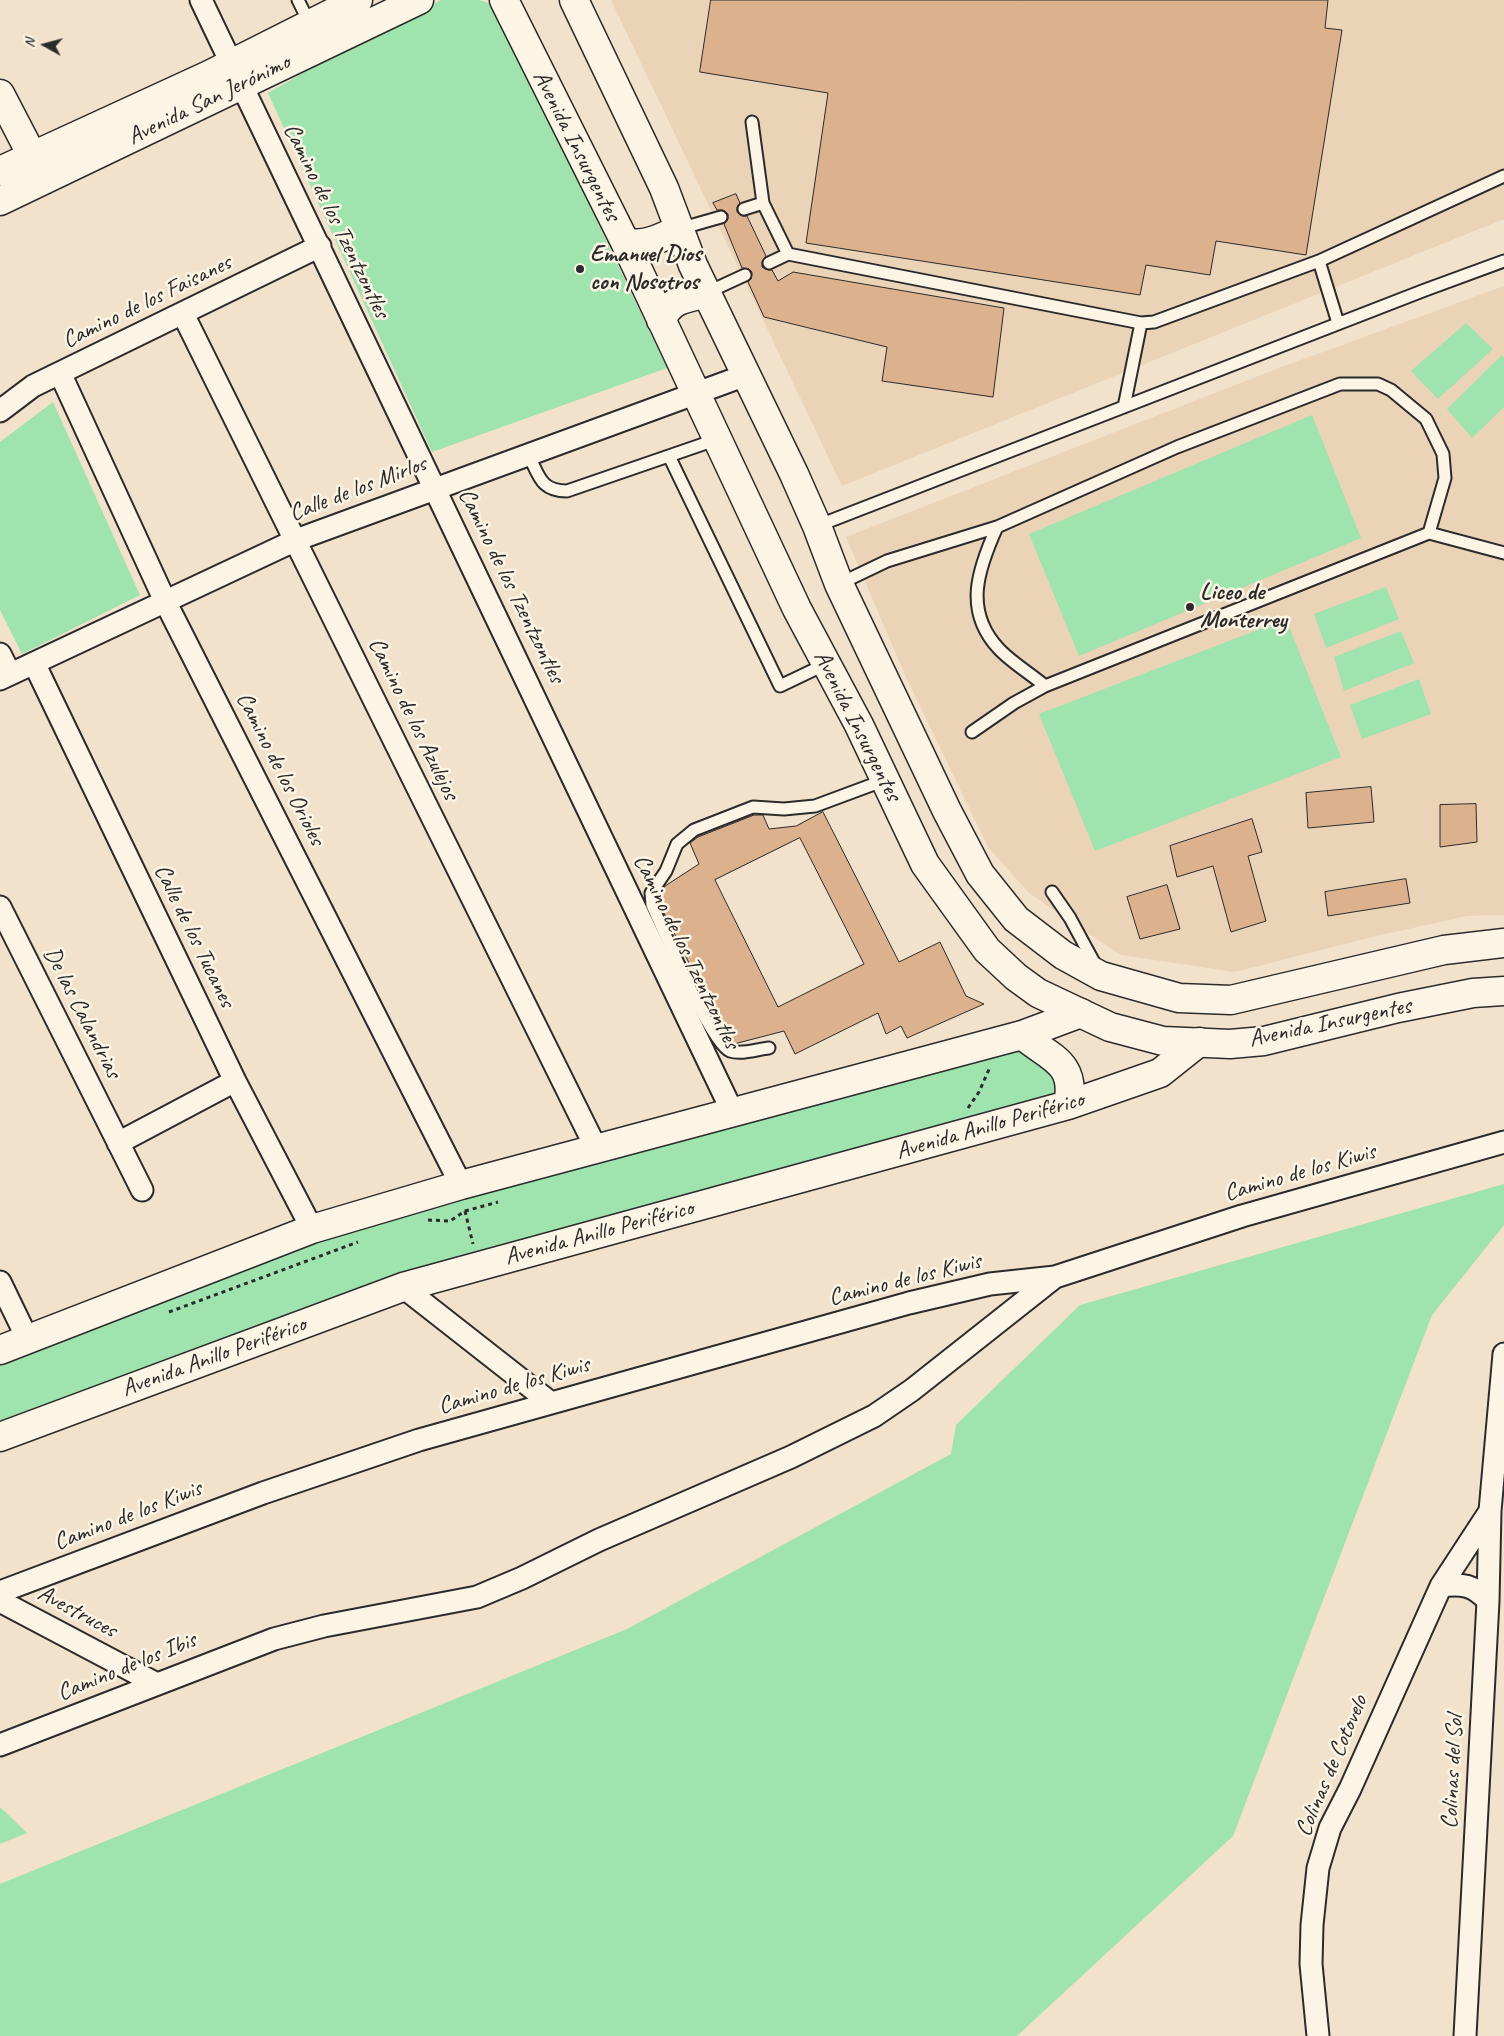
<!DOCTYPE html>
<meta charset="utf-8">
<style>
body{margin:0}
#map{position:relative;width:1504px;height:2036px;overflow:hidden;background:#f2e1cb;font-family:Caveat,sans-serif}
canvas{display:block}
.north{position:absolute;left:20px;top:20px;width:50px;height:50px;-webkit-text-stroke:4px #fcf5e5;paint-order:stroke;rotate:277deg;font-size:14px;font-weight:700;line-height:20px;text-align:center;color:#2b2b2b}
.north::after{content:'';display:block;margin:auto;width:18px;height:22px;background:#2b2b2b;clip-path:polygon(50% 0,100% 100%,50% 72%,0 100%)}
</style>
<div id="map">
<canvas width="1504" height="2036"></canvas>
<div class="north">N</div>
</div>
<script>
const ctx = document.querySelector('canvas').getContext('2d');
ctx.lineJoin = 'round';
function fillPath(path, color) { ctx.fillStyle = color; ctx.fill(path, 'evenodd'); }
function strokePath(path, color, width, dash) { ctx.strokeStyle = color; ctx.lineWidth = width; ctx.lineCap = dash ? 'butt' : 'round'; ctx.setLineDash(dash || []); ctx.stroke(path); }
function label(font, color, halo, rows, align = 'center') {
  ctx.font = font + ' Caveat,sans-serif'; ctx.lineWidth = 5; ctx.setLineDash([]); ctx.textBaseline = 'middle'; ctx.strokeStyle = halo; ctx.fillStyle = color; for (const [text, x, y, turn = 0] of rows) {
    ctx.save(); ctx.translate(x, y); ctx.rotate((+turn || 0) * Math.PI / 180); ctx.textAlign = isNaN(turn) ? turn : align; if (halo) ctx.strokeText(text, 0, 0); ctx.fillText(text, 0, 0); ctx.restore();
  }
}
fillPath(new Path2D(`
 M611,0H1504V219L842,486Z
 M1504,286V915L1467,916L1376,936L1235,972L1121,955L1029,893L988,847L906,677L846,537L1279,368Z`), '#ebd3b8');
fillPath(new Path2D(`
 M441,0H479L494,5L667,368L432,452L268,93L352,45Z
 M1466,323L1493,349L1438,399L1411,371Z
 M1502,355L1504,358V407L1472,438L1447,409Z
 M53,402L140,595L22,654L0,610V442Z
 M1312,415L1361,538L1079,656L1029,534Z
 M1386,587L1399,619L1326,648L1314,614Z
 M1286,619L1341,757L1095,851L1039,714Z
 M1401,631L1414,663L1344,691L1334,657Z
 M1419,679L1431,714L1362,739L1350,705Z
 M1018,1050L1053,1065L1060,1099L969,1125L0,1426V1359L304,1244L371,1222Z
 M1504,1184V1225L1432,1315L1233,1836L1017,2036H0V1884L627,1629L951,1454L956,1425L1080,1305Z
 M0,1807L27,1833L0,1844Z`), '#9fe3ae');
const building = new Path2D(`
 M711,0H1328L1325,28L1342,30L1306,255L1216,241L1210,275L1146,265L1140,295L806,243L828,93L700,72Z
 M736,194L740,203L737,207V212L742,216H747L766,256L762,262V267L768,270H772L778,281L793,272L1004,308L993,397L882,381L887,347L764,317L748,282L751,279L752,272L749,269L742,268L724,224L728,219V214L723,210H717L713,203Z
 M1371,787L1374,822L1308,828L1306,793Z
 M1476,804L1477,842L1440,847V805Z
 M823,812L899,962L940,942L966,996L984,1004L907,1038L901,1026L886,1034L878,1013L795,1054L784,1031L734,1044L727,1039L660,905L659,895L665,886L699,864L690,843L698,837L754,815H763L769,829L796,826ZM800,838L864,964L778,1007L715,880Z
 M1252,819L1262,852L1248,856L1266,921L1231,932L1213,866L1177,877L1170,846Z
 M1406,879L1410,903L1328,916L1325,892Z
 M1167,885L1180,929L1140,939L1127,897Z`);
fillPath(building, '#dcb18d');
strokePath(building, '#2b2b2b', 1);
const service = new Path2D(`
 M298,0L310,24
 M752,122L763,203L788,254L1141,323L1154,322L1319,261L1338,323
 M744,209L763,203
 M679,229L721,217
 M1319,261L1504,176
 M769,263L788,254
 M706,293L745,275
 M1124,407L1141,323
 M528,454C539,475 540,491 567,491L718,439
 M669,456L780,686L826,664
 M817,526L1425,290L1504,261
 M997,527C978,569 963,611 999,649C1011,662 1031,674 1045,686
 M839,584L887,561L997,527L1177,447L1340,384H1378L1391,390L1426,419L1443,454L1445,478L1429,533
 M972,732L1014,703L1045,686L1429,533L1504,553
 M1052,892L1070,918L1096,966
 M769,1048C758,1049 741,1055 730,1051C711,1044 663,929 652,905L651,893L666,871L677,844L694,830L753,807L784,809L815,806L885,780`);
const minor = new Path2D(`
 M201,0L732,1111
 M183,314L596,1148
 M60,373L165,601L461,1185
 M0,411L33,386L320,246
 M0,654L10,674
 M34,663L235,1081L312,1229
 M0,679L296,540L746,375
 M0,907L142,1190
 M118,1143L235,1081
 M0,1282L28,1340
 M403,1287L551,1403
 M1441,1586C1462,1583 1474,1585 1488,1601
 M0,1592L263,1493L419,1440L909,1303L990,1284L1055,1277L1242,1216L1504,1142
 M0,1601L155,1683
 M0,1745L274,1639L324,1626L477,1597L522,1578L599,1540L791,1457L874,1416L912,1390L1055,1277
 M1318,2036L1311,1964L1312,1925L1318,1868L1330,1828L1350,1789L1441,1586L1490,1511
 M1465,2036L1488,1601L1490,1511L1504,1354`);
const tertiary = new Path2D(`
 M0,94L40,171
 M0,171L209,75L358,0
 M0,201L419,0
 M1022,1035C1050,1058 1077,1062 1068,1105
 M0,1350L312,1229L461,1185L1022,1035L1081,1013
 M0,1437L403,1287L1068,1105L1160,1073L1199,1042`);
const secondary = new Path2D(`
 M504,0L625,242L797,609L859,725L925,864L987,950L1016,977L1038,993L1110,1027L1163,1041L1230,1044L1264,1041L1398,1008L1473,993L1504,991
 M574,0L664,188L693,265L794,474L817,526L839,584L947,811L980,874L1016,919L1063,955L1101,976L1179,998L1231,1000L1444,950L1504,943
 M625,242C644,247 661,238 678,230
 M661,320C671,299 685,298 706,294`);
strokePath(service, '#2b2b2b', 15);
strokePath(minor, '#2b2b2b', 25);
strokePath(tertiary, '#2b2b2b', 31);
strokePath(secondary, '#2b2b2b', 31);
strokePath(new Path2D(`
 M968,1108L979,1092L990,1067
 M465,1211L498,1202
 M428,1220L450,1221L465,1211L473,1244
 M169,1312L358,1242`), '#2b2b2b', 3, [4, 4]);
strokePath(service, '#fcf5e5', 11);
strokePath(minor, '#fcf5e5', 21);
strokePath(tertiary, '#fcf5e5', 28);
strokePath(secondary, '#fcf5e5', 28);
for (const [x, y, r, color] of [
 [580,269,5,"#2b2b2b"],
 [1190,607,5,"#2b2b2b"]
]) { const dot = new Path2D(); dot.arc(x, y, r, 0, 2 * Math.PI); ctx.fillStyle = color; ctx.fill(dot); strokePath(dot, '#fcf5e5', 2); }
label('24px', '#2b2b2b', '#fcf5e5', [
 ["Avenida San Jerónimo",209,100,-26],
 ["Avenida Insurgentes",576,146,63],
 ["Camino de los Tzentzontles",336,221,64],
 ["Camino de los Faisanes",147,302,-26],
 ["Calle de los Mirlos",358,489,-21],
 ["Camino de los Tzentzontles",511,586,64],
 ["Camino de los Azulejos",413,719,64],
 ["Avenida Insurgentes",857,726,63],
 ["Camino de los Orioles",280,769,63],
 ["Calle de los Tucanes",194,936,64],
 ["Camino de los Tzentzontles",686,952,64],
 ["De las Calandrias",82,1013,63],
 ["Avenida Insurgentes",1330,1023,-12],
 ["Avenida Anillo Periférico",990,1126,-16],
 ["Camino de los Kiwis",1300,1173,-16],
 ["Avenida Anillo Periférico",599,1233,-15],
 ["Camino de los Kiwis",905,1280,-14],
 ["Avenida Anillo Periférico",214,1357,-20],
 ["Camino de los Kiwis",514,1386,-16],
 ["Camino de los Kiwis",128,1516,-21],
 ["Avestruces",77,1612,28],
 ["Camino de los Ibis",127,1667,-22],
 ["Colinas de Cotovelo",1332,1766,-67],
 ["Colinas del Sol",1453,1772,-87]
]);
label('bold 24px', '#2b2b2b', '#fcf5e5', [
 ["Emanuel Dios",590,255],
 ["con Nosotros",590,283],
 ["Liceo de",1200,593],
 ["Monterrey",1200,621]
], 'left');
</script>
